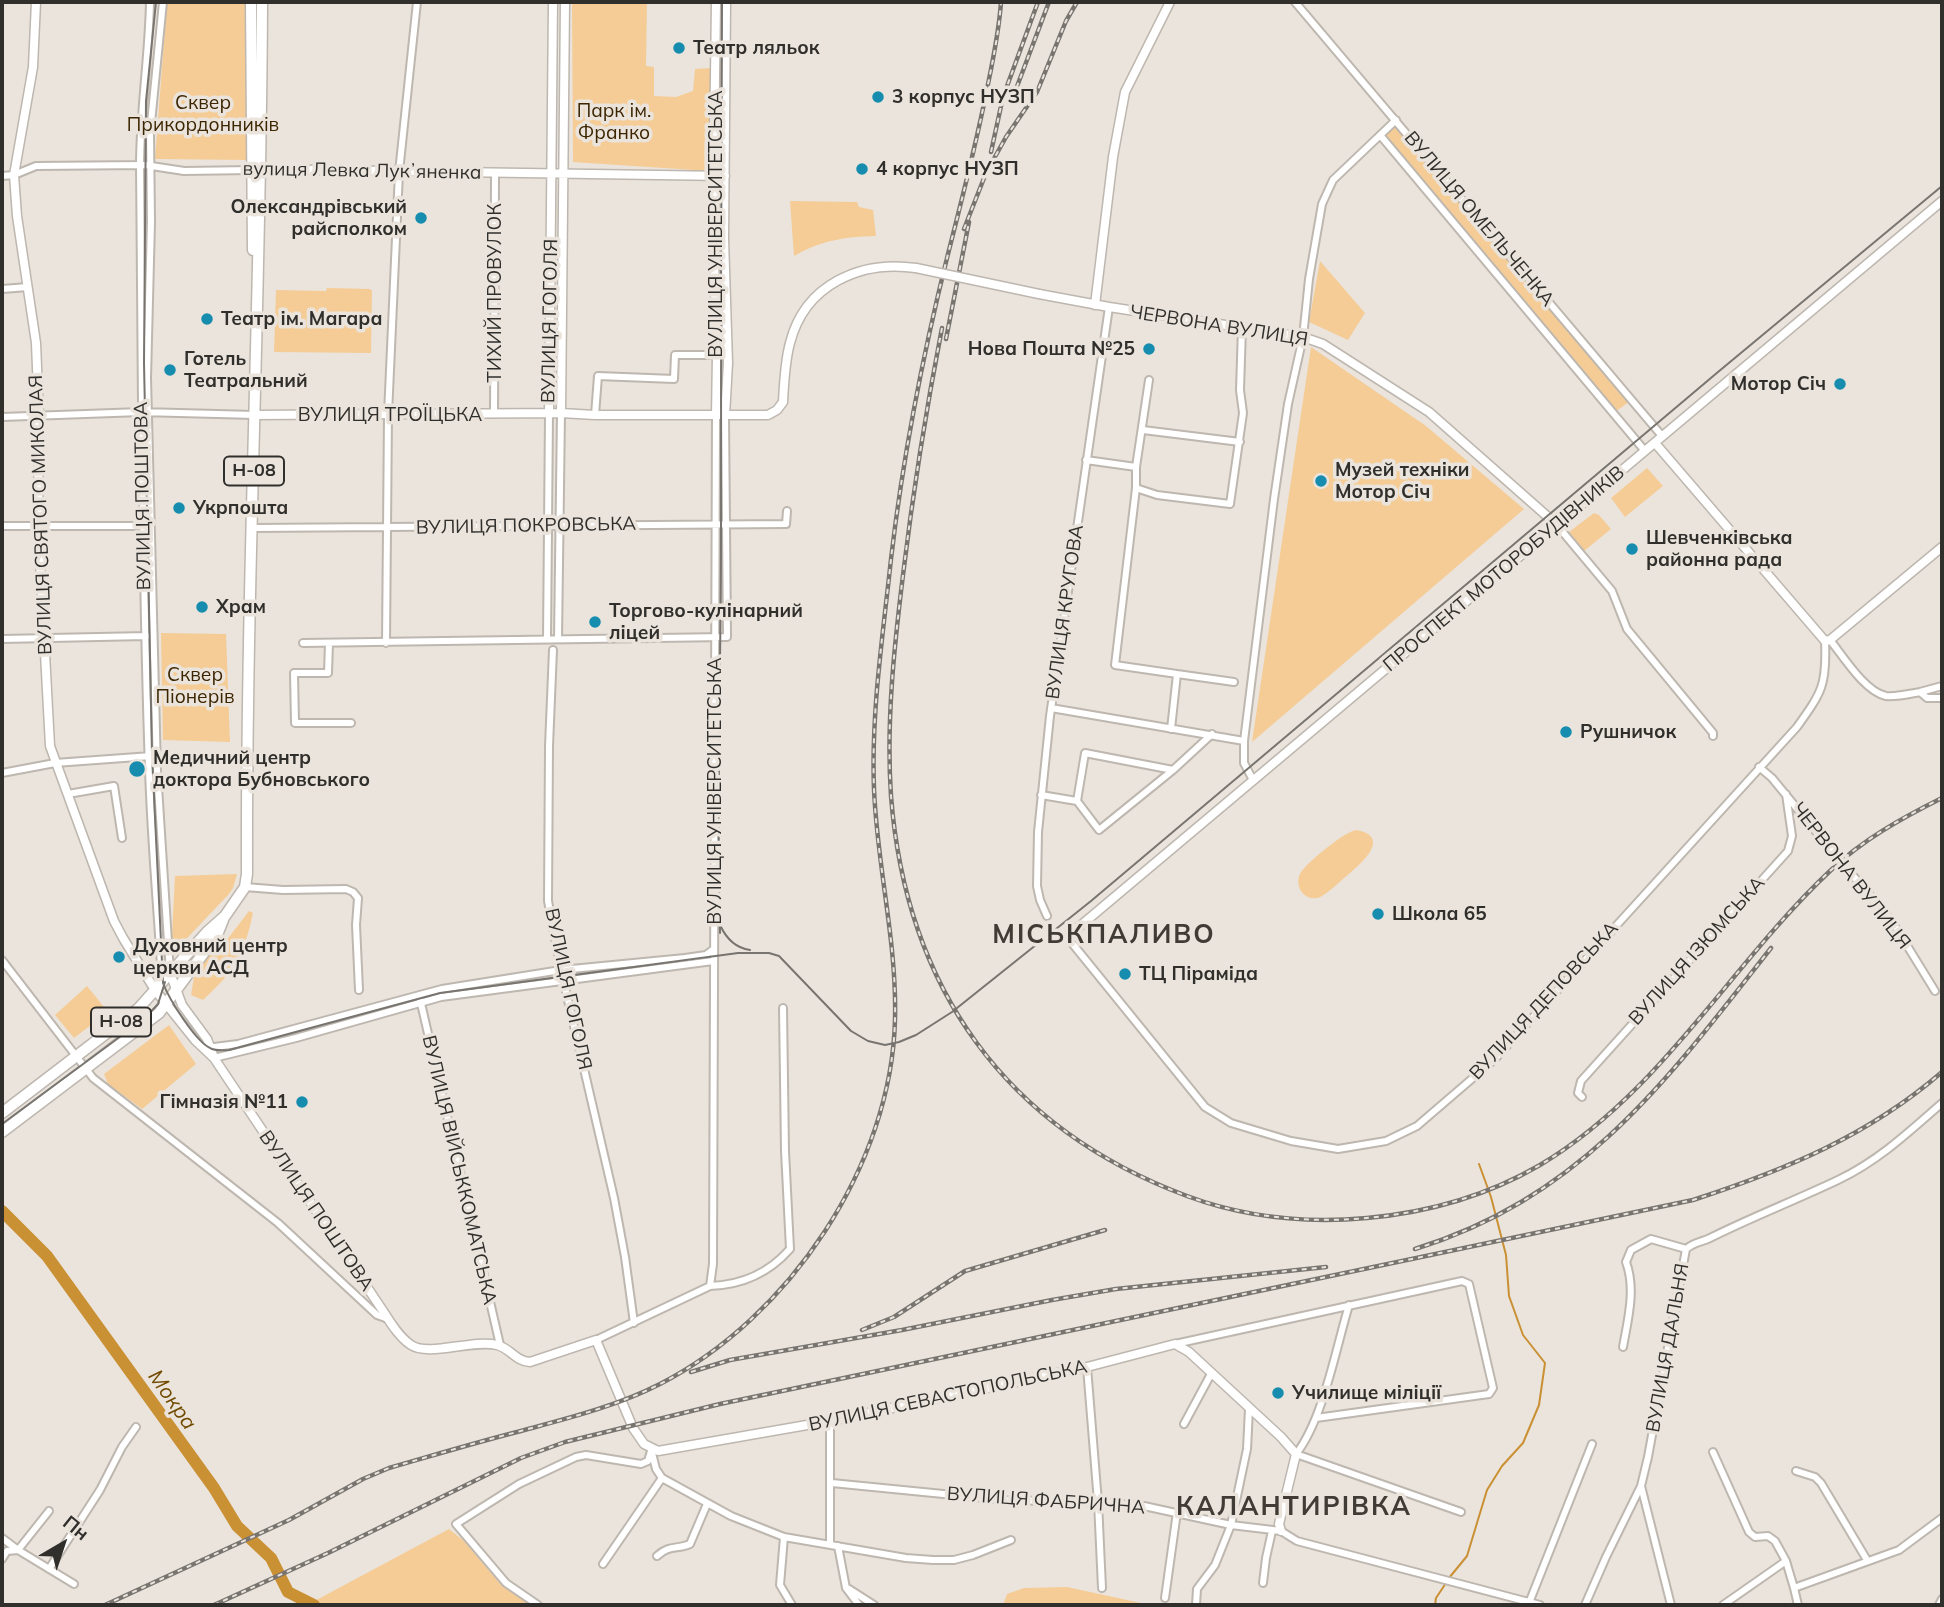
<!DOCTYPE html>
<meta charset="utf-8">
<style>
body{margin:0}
#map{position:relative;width:1944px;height:1607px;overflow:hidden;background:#eae4dc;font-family:Mulish,sans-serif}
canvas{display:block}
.frame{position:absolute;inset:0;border:4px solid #312f2c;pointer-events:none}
.north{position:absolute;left:28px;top:1509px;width:70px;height:70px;-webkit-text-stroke:5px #eae4dc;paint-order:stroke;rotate:39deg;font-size:19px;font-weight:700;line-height:28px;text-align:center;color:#312f2c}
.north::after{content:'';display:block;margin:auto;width:24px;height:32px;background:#312f2c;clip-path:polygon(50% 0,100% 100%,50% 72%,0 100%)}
</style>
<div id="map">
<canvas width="1944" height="1607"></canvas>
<div class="frame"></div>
<div class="north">Пн</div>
</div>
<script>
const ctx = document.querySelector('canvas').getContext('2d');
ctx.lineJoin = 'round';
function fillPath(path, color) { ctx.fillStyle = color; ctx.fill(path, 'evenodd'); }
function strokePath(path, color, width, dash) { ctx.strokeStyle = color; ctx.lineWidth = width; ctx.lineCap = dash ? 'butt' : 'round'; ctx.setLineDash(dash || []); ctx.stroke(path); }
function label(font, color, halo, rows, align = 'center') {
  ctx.font = font + ' Mulish,sans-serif'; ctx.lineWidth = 7; ctx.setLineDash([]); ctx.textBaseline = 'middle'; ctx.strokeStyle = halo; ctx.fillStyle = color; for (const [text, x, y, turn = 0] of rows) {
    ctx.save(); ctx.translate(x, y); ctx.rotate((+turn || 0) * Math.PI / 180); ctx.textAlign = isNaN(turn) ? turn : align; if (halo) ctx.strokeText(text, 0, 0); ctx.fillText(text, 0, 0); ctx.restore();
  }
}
fillPath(new Path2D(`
 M167,2H245L249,160L155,159Z
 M572,2H647L646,66L654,67V96L676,97L693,91L695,69L711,68L709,171L573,162Z
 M1396,125L1629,402L1615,412L1385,136Z
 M790,201L857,202L859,207L873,210L876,236C844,237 822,240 794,256Z
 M1320,261L1365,313L1348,340L1309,322Z
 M327,288L370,289L372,291L371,353L274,352L276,290L326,291Z
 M1311,347L1426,426L1524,509L1252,742Z
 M1647,468L1663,486L1625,517L1611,498Z
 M1594,513L1599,515L1611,529L1584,551L1569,532Z
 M161,633L226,634L230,742L163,740Z
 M1356,830C1396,837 1355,869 1343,879C1336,885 1329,892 1322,896C1317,899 1311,899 1306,896C1298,891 1296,880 1301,872C1308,862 1344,832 1356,830Z
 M237,874L233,888L229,894L171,955L175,876Z
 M249,911L253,913C243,958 236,969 203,1000L191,995L194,977L216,945L226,941Z
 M87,986L108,1012L74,1038L55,1015Z
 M169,1025L196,1064L142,1109L108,1084L104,1074Z
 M449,1529L464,1541L502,1586L530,1605H307Z
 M1067,1587L1141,1603L1161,1605H1003L1007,1594L1024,1588Z`), '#f5cc95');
strokePath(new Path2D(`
 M1449,1578L1467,1556L1487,1490L1502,1466L1523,1443L1539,1405L1545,1363L1523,1335L1509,1296L1506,1255L1491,1197L1479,1164
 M1435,1605L1436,1598L1446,1583`), '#ca9034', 2);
strokePath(new Path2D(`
 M2,1211L47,1256L214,1488L237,1526L271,1558L288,1592L314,1605`), '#ca9034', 12);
const street = new Path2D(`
 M150,2C149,56 140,111 140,166C142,367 142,568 149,769C151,835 157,900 161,965L157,985
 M163,2L150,133L151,222L147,378L157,771L170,973
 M1295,2L1662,436
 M1380,135L1645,451
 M2,176L14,175L36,166L145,165L184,171L252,170
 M2,289L28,287
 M494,414L495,173
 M595,415L598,376L674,379L675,355H717
 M2,417L141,412L255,415
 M1143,430L1240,442
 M1086,460L1136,467V488L1157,495L1230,504L1243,413L1240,390L1242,328
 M1136,467L1149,380
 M1136,488L1115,665L1177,674L1171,729
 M1556,524L1612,591L1627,629L1713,733V736
 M2,526H147
 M252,528L786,524L787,511
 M2,639L147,636
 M547,639L549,414
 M558,639L561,413
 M1830,640C1843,656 1865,692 1886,696C1896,697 1909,694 1920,692L1927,698H1942
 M303,643L727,637L725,416
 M329,643L328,673H294L295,723H351
 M386,643L388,414L399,172L417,2
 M553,650L549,746L548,901L561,970L614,1198L625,1257L634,1323
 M1177,674L1234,682
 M1920,692L1942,686
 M1051,708L1244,741
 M1759,767L1772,778L1836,856
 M2,773L55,763L151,756
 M1253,780L1244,763V741L1274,499L1288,404L1303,337L1309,279L1322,204L1333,180L1396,120
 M68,794L114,786L122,838
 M1041,795L1077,801L1099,830L1173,770L1212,734
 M1077,801L1085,753L1173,770
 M245,887L283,890L346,889L353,892L358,898L356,925L359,990
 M1868,893L1895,926L1935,991
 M1047,916L1040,900L1037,886L1038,832L1050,716L1109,307
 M1067,937L1205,1107L1231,1123L1291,1141L1338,1149L1386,1141L1417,1126L1495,1059L1797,727C1822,692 1827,685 1825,641
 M2,960L93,1078L278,1223L377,1315L388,1319
 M420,999L500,1345
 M206,1048L238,1044L442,989L561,970L685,958L706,955L714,949
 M214,1058L296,1038L441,997L713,961
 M1582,1097L1578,1093L1581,1081L1788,851L1792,836L1786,794
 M710,1286L713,1264L716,416
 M1349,1305C1336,1348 1323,1420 1296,1454L1461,1512
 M596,1340L710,1286C742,1285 768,1274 790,1249L785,1151L783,1008
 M1175,1344L1462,1281L1469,1284L1493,1388L1489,1394L1316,1418
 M1623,1347C1628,1319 1636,1289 1626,1262L1631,1250L1651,1239L1686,1249
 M1087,1367L1098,1502L1102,1588
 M1184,1424L1211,1374
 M651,1449L656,1469L662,1478L731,1516L784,1537L906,1558L933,1560H954L973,1555L1011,1540
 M1713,1452L1749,1532L1755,1537L1768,1536L1775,1541L1786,1561
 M1796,1471L1815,1477L1821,1483L1867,1560
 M832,1483L1004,1500L1098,1502L1144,1506L1231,1525L1281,1531L1297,1541L1540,1605
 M1641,1486L1671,1605
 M784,1537L780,1585L792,1605
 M2,1538L18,1550L74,1584
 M830,1545V1421
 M838,1546L846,1588L859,1605
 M657,1556C670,1544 677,1550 690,1544L707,1504
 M2,1559L7,1551L18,1550L49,1511
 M603,1564L662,1478
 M49,1569L100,1490L122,1447L136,1427
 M1263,1583L1266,1558L1272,1531
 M1794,1588L1798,1605
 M849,1589L874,1605
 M1165,1598L1177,1512
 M1529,1603L1592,1444
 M538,1605L506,1583L456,1524L519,1484L576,1457L586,1455L641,1464L648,1461L651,1451
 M1196,1605L1197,1589L1215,1565L1231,1525L1247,1449L1249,1409
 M1585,1605L1606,1557L1641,1486L1648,1457L1686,1249C1694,1242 1702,1242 1710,1238C1752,1217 1796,1200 1838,1180C1878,1161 1909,1132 1942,1103
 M1723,1605L1786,1561L1794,1588L1899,1550L1942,1518
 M1939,1605L1942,1599`);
const secondary = new Path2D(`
 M36,2L33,67L14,175L17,216L36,343L39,416L38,524L50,746L114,921L123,938L155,990L195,1040L214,1058L383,1311C390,1322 399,1337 411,1345C429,1357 472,1339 497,1345C510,1348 515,1361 530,1362L596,1340L633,1428L644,1444L658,1451L830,1421L1087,1367L1175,1344L1189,1352L1281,1437L1296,1454L1279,1524L1281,1531
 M256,169L725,176
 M1039,294L1109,307L1303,337L1323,344L1429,412L1556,524
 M1095,305L1113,157L1125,92L1170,2
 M561,413L565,2
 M549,414L553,2
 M255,415L561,413L595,415H768L777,410L783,402C784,382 785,361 790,343C805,284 861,260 916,268
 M716,416L717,355L713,226L716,2
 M725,416L728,363L724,239L726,2
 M1655,443L1825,641L1830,640L1942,547
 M1067,937L1942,201
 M170,973L182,1005L207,1039L213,1055`);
const primary = new Path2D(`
 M251,2L253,250
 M2,1113L138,1009L207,932L225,916L245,887L247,874C246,583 261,293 262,2
 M2,1132L159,1013L217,935L223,920`);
strokePath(street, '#bdb7af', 10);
strokePath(secondary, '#bdb7af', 11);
strokePath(primary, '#bdb7af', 13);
strokePath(street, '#fff', 6);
strokePath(secondary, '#fff', 8);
strokePath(primary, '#fff', 10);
strokePath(new Path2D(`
 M156,2L146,101L144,363L152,755L163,983C169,999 196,1043 212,1049C217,1051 223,1050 229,1050L440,993L738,953H769L779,956L851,1031L868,1041L885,1045L899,1042L916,1035L952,1012L1091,901L1718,372L1942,186
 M720,925C726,938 735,948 750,950
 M720,933C716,802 721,672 721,541C722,361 720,182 722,2
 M2,1124L144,1019L158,1004L165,982`), '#78746f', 2);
const rail = new Path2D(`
 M1013,97L1049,2
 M991,152L1003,97L1038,2
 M964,229L986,173L1006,137L1037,92L1066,21L1077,2
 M942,328C926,410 913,492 903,575C894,648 886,723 891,796C906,988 1005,1128 1187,1196C1297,1237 1439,1224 1540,1165C1660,1094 1731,964 1830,871C1862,840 1902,818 1942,798
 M946,339L969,222
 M1415,1249C1583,1197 1668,1079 1771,948
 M862,1330L894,1317L965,1271L1105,1230
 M691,1372L730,1360L902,1330L1052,1300L1116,1289L1326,1267
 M105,1605L289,1520L363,1479L389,1468C431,1456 474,1443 517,1432C565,1419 615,1407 660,1384C789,1318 892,1165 895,1019C897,942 877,866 874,789C871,712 883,635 891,559C903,456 923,354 948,254C962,199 976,145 987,89C993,60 999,32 1001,2
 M214,1605L328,1553L521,1458L565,1442L720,1404L1693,1200C1785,1170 1868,1136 1942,1072`);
strokePath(rail, '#78746f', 4.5);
strokePath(rail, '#eae4dc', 2, [5]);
const streetBridge = new Path2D(`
 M1836,856L1868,893`);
const secondaryBridge = new Path2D(`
 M916,268L1039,294`);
strokePath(streetBridge, '#bdb7af', 10, []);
strokePath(secondaryBridge, '#bdb7af', 11, []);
strokePath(streetBridge, '#fff', 6);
strokePath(secondaryBridge, '#fff', 8);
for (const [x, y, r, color] of [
 [679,48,7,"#168caf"],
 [878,97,7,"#168caf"],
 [862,169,7,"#168caf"],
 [421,218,7,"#168caf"],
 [207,319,7,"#168caf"],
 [1149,349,7,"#168caf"],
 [170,370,7,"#168caf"],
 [1840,384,7,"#168caf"],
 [1321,481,7,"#168caf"],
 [179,508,7,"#168caf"],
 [1632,549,7,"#168caf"],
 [202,607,7,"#168caf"],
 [595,622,7,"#168caf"],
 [1566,732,7,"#168caf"],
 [137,769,9,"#168caf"],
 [1378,914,7,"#168caf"],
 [119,957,7,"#168caf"],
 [1125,974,7,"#168caf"],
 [302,1102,7,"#168caf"],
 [1278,1393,7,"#168caf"]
]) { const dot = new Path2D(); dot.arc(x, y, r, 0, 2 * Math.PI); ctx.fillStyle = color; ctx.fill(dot); strokePath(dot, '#eae4dc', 2.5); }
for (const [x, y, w] of [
 [254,471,60],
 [121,1022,60]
]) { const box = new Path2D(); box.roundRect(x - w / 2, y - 14.5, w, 29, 5); ctx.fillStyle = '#eae4dc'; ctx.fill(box); strokePath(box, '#312f2c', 2); }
label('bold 18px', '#312f2c', null, [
 ["Н-08",254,471],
 ["Н-08",121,1022]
]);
label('bold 19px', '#312f2c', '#eae4dc', [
 ["Театр ляльок",693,48],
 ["3 корпус НУЗП",892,97],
 ["4 корпус НУЗП",876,169],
 ["Олександрівський",407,207,"right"],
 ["райсполком",407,229,"right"],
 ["Театр ім. Магара",221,319],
 ["Нова Пошта №25",1135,349,"right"],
 ["Готель",184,359],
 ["Театральний",184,381],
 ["Мотор Січ",1826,384,"right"],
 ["Музей техніки",1335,470],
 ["Мотор Січ",1335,492],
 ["Укрпошта",193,508],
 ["Шевченківська",1646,538],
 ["районна рада",1646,560],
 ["Храм",216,607],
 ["Торгово-кулінарний",609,611],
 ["ліцей",609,633],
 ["Рушничок",1580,732],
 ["Медичний центр",153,758],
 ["доктора Бубновського",153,780],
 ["Школа 65",1392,914],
 ["Духовний центр",133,946],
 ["церкви АСД",133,968],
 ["ТЦ Піраміда",1139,974],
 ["Гімназія №11",288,1102,"right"],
 ["Училище міліції",1292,1393]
], 'left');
label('19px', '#3c2500', '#eae4dc', [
 ["Сквер",203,103],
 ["Прикордонників",203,125],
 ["Парк ім.",614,111],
 ["Франко",614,133],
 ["Сквер",195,675],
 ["Піонерів",195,697]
]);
label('19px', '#312f2c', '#eae4dc', [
 ["вулиця Левка Лукʼяненка",362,171,1],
 ["ВУЛИЦЯ ОМЕЛЬЧЕНКА",1479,219,50],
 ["ВУЛИЦЯ УНІВЕРСИТЕТСЬКА",716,224,-90],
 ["ТИХИЙ ПРОВУЛОК",495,293,-90],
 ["ВУЛИЦЯ ГОГОЛЯ",550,321,-89],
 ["ЧЕРВОНА ВУЛИЦЯ",1219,326,9],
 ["ВУЛИЦЯ ТРОЇЦЬКА",390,415],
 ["ВУЛИЦЯ ПОШТОВА",143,496,-91],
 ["ВУЛИЦЯ СВЯТОГО МИКОЛАЯ",41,515,-92],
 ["ВУЛИЦЯ ПОКРОВСЬКА",526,526,-1],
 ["ПРОСПЕКТ МОТОРОБУДІВНИКІВ",1504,569,-40],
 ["ВУЛИЦЯ КРУГОВА",1065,612,-82],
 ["ВУЛИЦЯ УНІВЕРСИТЕТСЬКА",715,791,-90],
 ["ЧЕРВОНА ВУЛИЦЯ",1851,876,52],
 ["ВУЛИЦЯ ІЗЮМСЬКА",1697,951,-48],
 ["ВУЛИЦЯ ГОГОЛЯ",568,989,78],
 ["ВУЛИЦЯ ДЕПОВСЬКА",1544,1001,-47],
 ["ВУЛИЦЯ ВІЙСЬККОМАТСЬКА",459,1170,77],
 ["ВУЛИЦЯ ПОШТОВА",316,1211,56],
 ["ВУЛИЦЯ ДАЛЬНЯ",1668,1348,-80],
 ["ВУЛИЦЯ СЕВАСТОПОЛЬСЬКА",948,1396,-12],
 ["ВУЛИЦЯ ФАБРИЧНА",1046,1501,4]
]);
label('italic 21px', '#724b01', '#eae4dc', [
 ["Мокра",172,1400,55]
]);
ctx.letterSpacing = '2px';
label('bold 26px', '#403b34', '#eae4dc', [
 ["МІСЬКПАЛИВО",1104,935],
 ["КАЛАНТИРІВКА",1294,1507]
]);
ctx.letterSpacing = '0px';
</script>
